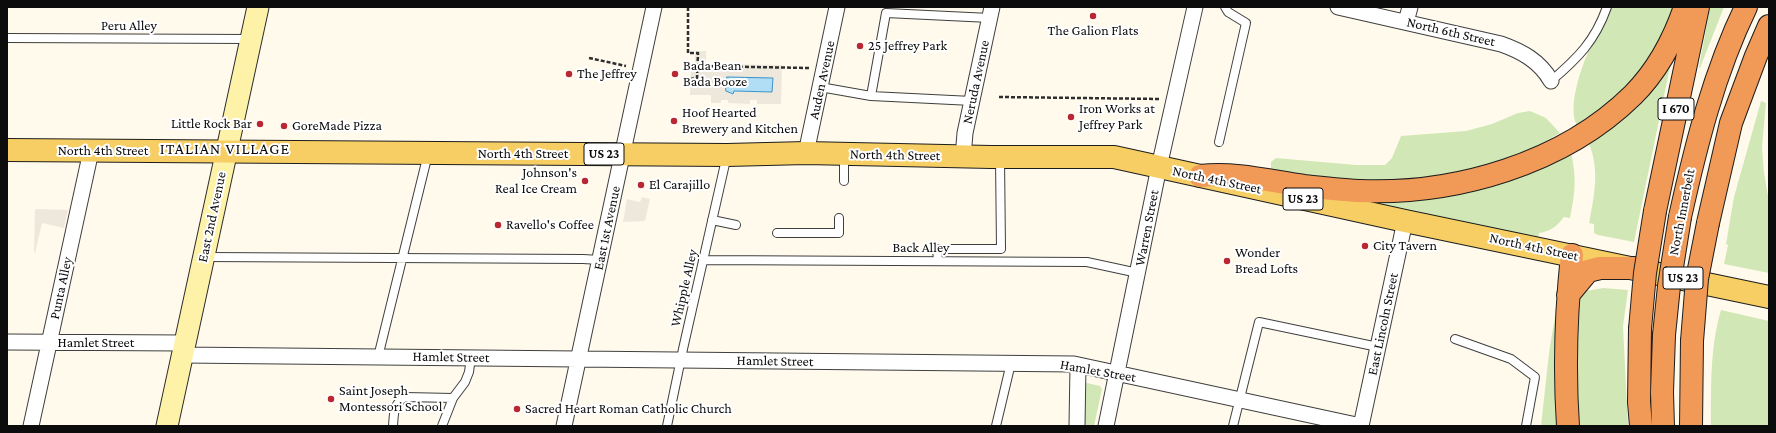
<!DOCTYPE html>
<style>
body{margin:0}
#map{position:relative;width:1776px;height:433px;overflow:hidden;background:#fffaeb;font-family:"Crimson Pro",serif}
canvas{display:block}
.frame{position:absolute;inset:0;border:8px solid #0c0c0c;pointer-events:none}
</style>
<div id="map">
<canvas width="1776" height="433"></canvas>
<div class="frame"></div>
</div>
<script>
const ctx = document.querySelector('canvas').getContext('2d');
ctx.lineJoin = 'round';
function fillPath(path, color) { ctx.fillStyle = color; ctx.fill(path, 'evenodd'); }
function strokePath(path, color, width, dash) { ctx.strokeStyle = color; ctx.lineWidth = width; ctx.lineCap = dash ? 'butt' : 'round'; ctx.setLineDash(dash || []); ctx.stroke(path); }
function label(font, color, halo, rows, align = 'center') {
  ctx.font = font + ' "Crimson Pro",serif'; ctx.lineWidth = 4; ctx.setLineDash([]); ctx.textBaseline = 'middle'; ctx.strokeStyle = halo; ctx.fillStyle = color; for (const [text, x, y, turn = 0] of rows) {
    ctx.save(); ctx.translate(x, y); ctx.rotate((+turn || 0) * Math.PI / 180); ctx.textAlign = isNaN(turn) ? turn : align; if (halo) ctx.strokeText(text, 0, 0); ctx.fillText(text, 0, 0); ctx.restore();
  }
}
fillPath(new Path2D(`
 M1609,7H1672C1666,35 1639,77 1617,95C1606,105 1594,112 1582,121L1594,138L1666,66L1670,67L1634,242L1598,235L1594,233V224L1589,223C1594,198 1600,169 1589,144C1584,135 1576,128 1574,117C1570,84 1595,36 1609,7Z
 M1710,7H1724L1700,68L1699,67Z
 M1761,101L1766,103L1762,147L1764,173L1769,202V273L1724,264L1728,245L1726,244L1734,197Z
 M1530,111L1546,118L1560,133L1535,147L1495,163L1462,172L1403,181L1320,179L1271,170V162L1276,158L1356,165H1385L1392,158L1401,136L1466,131L1492,124L1518,113Z
 M1571,153C1577,178 1575,193 1570,218L1564,217C1556,227 1551,231 1539,233L1538,239L1373,205V199Z
 M1603,288L1628,290L1623,326L1628,426H1578L1574,388L1579,300L1586,291Z
 M1556,310L1555,390L1558,426H1541L1549,353Z
 M1721,310L1769,321V426H1711C1711,387 1710,347 1721,310Z
 M1087,383L1100,386L1102,389L1094,426H1082L1084,384Z`), '#d1e8b6');
fillPath(new Path2D(`
 M695,51H706V64L782,65L781,104H757V100H750V104L728,103V100H721V103H711V95H690L691,66H695ZM727,77L772,92L733,91V94H730Z
 M642,197L650,199L645,221L623,222L627,199L640,202Z
 M35,209L68,210L64,228L42,223L35,253L34,252Z`), '#ede8db');
const water = new Path2D(`
 M727,77L773,78L772,92L734,91L733,94L726,91Z`);
fillPath(water, '#b1ddf5');
strokePath(water, '#3a94ca', 1);
const lane = new Path2D(`
 M7,38L250,39
 M1551,81C1578,58 1595,41 1607,7
 M820,87L871,96L972,101
 M871,96L886,13L990,18
 M1219,142L1246,23L1228,12L1225,7
 M844,155V181
 M712,220L736,225
 M777,233H839V218
 M205,257L583,259L600,260
 M703,260L1087,262L1138,273
 M938,261L937,249H1001L1000,158
 M1455,339L1511,359L1535,377L1526,426
 M378,357L428,154
 M393,426C394,414 393,404 405,397L453,398
 M442,426L453,398L465,382L469,372L471,357
 M667,426L683,349L727,155
 M996,426L1011,363
 M1233,426L1259,322L1378,347`);
const street = new Path2D(`
 M1338,7L1501,44C1521,51 1540,61 1551,81
 M1406,22L1410,7
 M806,153L837,7
 M963,157L965,133L992,7
 M7,342L185,343
 M182,355L1074,364L1361,426
 M31,426L91,151
 M564,426L654,7
 M1077,426L1078,365
 M1106,426L1159,167L1195,7
 M1361,426L1405,221`);
const secondary = new Path2D(`
 M167,426L258,7`);
const primary = new Path2D(`
 M7,150L727,155L806,153L991,157H1114L1405,221L1769,297`);
const highway = new Path2D(`
 M1200,176C1236,172 1269,181 1304,186C1322,188 1341,190 1359,191C1455,195 1563,164 1633,95C1657,71 1674,39 1685,7
 M1655,211L1698,7
 M1680,217C1696,145 1714,73 1746,7
 M1708,223L1731,123L1756,56L1769,26
 M1568,295L1588,271L1600,268H1634
 M1640,329L1639,402L1641,426
 M1568,426C1564,368 1566,312 1572,255
 M1663,426L1662,392L1664,335
 M1691,426L1692,341`);
strokePath(lane, '#3f3f3f', 10);
strokePath(street, '#3f3f3f', 17);
strokePath(secondary, '#2e2e2e', 23);
strokePath(primary, '#1d1d1d', 24);
strokePath(highway, '#1d1d1d', 24);
strokePath(new Path2D(`
 M688,7V53H698L697,78L690,79
 M589,58L626,66
 M697,66L810,68
 M999,97L1161,99`), '#2e2e2e', 2.5, [4, 2]);
strokePath(lane, '#fff', 8);
strokePath(street, '#fff', 15);
strokePath(secondary, '#fdf2a8', 21);
strokePath(primary, '#f6ce64', 22);
strokePath(highway, '#f19957', 22);
const highwayBridge = new Path2D(`
 M1640,329L1645,273L1655,211
 M1664,335L1669,286L1680,217
 M1692,341L1697,279L1708,223`);
strokePath(highwayBridge, '#1d1d1d', 24, []);
strokePath(highwayBridge, '#f19957', 22);
for (const [x, y, r, color] of [
 [1093,16,4,"#b82732"],
 [860,46,4,"#b82732"],
 [569,74,4,"#b82732"],
 [675,74,4,"#b82732"],
 [1071,117,4,"#b82732"],
 [674,121,4,"#b82732"],
 [260,124,4,"#b82732"],
 [284,126,4,"#b82732"],
 [585,181,4,"#b82732"],
 [641,185,4,"#b82732"],
 [498,225,4,"#b82732"],
 [1365,246,4,"#b82732"],
 [1227,261,4,"#b82732"],
 [331,399,4,"#b82732"],
 [517,409,4,"#b82732"]
]) { const dot = new Path2D(); dot.arc(x, y, r, 0, 2 * Math.PI); ctx.fillStyle = color; ctx.fill(dot); strokePath(dot, '#fff', 1.5); }
for (const [x, y, w] of [
 [1676,109,36],
 [604,154,40],
 [1303,199,40],
 [1683,278,40]
]) { const box = new Path2D(); box.roundRect(x - w / 2, y - 11, w, 22, 3); ctx.fillStyle = '#fff'; ctx.fill(box); strokePath(box, '#0c0c0c', 1); }
label('bold 13px', '#0c0c0c', null, [
 ["I 670",1676,109],
 ["US 23",604,154],
 ["US 23",1303,199],
 ["US 23",1683,278]
]);
label('14px', '#0c0c0c', '#fff', [
 ["Peru Alley",129,26],
 ["North 6th Street",1451,32,13],
 ["Auden Avenue",822,80,-78],
 ["Neruda Avenue",976,82,-78],
 ["North 4th Street",103,151],
 ["North 4th Street",523,154],
 ["North 4th Street",895,155,1],
 ["North 4th Street",1217,180,12],
 ["North Innerbelt",1682,212,-79],
 ["East 2nd Avenue",212,217,-78],
 ["East 1st Avenue",607,228,-78],
 ["Warren Street",1147,228,-79],
 ["North 4th Street",1534,247,12],
 ["Back Alley",921,248],
 ["Punta Alley",61,288,-78],
 ["Whipple Alley",684,288,-77],
 ["East Lincoln Street",1383,324,-78],
 ["Hamlet Street",96,343],
 ["Hamlet Street",451,357,1],
 ["Hamlet Street",775,361,1],
 ["Hamlet Street",1098,371,10]
]);
label('14px', '#0c0c0c', '#fff', [
 ["The Galion Flats",1093,31,"center"],
 ["25 Jeffrey Park",868,46],
 ["Bada Bean",683,66],
 ["Bada Booze",683,82],
 ["The Jeffrey",577,74],
 ["Iron Works at",1079,109],
 ["Jeffrey Park",1079,125],
 ["Hoof Hearted",682,113],
 ["Brewery and Kitchen",682,129],
 ["Little Rock Bar",252,124,"right"],
 ["GoreMade Pizza",292,126],
 ["Johnson's",577,173,"right"],
 ["Real Ice Cream",577,189,"right"],
 ["El Carajillo",649,185],
 ["Ravello's Coffee",506,225],
 ["City Tavern",1373,246],
 ["Wonder",1235,253],
 ["Bread Lofts",1235,269],
 ["Saint Joseph",339,391],
 ["Montessori School",339,407],
 ["Sacred Heart Roman Catholic Church",525,409]
], 'left');
ctx.letterSpacing = '1px';
label('16px', '#0c0c0c', '#fff', [
 ["ITALIAN VILLAGE",225,149]
]);
ctx.letterSpacing = '0px';
</script>
